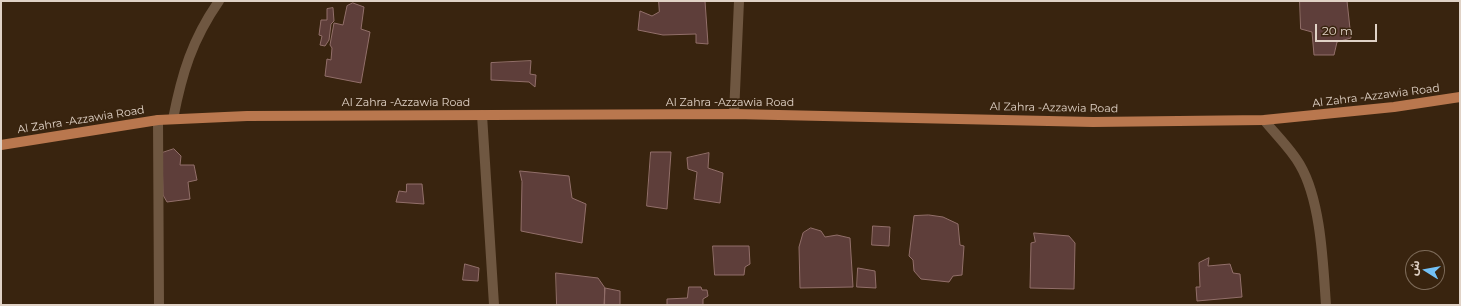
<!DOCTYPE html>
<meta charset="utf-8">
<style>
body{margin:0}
#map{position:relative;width:1461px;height:306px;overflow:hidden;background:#39240f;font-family:Montserrat,"Noto Sans Arabic",sans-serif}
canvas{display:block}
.frame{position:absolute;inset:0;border:2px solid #e0d2c6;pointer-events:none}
.north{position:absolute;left:1405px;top:250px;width:40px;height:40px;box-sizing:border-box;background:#39240f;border:1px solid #7c6a58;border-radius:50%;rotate:281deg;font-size:11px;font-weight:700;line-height:16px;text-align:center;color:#e0d2c6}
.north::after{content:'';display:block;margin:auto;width:14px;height:18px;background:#73c1f6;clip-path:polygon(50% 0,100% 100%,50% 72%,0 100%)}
.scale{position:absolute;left:1315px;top:24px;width:62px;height:18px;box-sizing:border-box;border:2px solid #e0d2c6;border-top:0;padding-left:5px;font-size:12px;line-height:14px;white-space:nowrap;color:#e0d2c6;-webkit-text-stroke:3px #39240f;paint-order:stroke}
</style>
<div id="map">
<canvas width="1461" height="306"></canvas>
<div class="frame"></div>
<div class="north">ش</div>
<div class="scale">20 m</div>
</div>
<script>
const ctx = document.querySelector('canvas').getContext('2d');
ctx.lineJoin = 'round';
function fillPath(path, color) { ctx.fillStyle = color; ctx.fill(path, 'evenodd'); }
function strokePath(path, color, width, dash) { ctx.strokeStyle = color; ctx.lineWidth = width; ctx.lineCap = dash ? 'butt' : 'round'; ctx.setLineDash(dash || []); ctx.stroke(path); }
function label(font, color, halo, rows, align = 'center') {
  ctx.font = font + ' Montserrat,sans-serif'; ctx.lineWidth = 3.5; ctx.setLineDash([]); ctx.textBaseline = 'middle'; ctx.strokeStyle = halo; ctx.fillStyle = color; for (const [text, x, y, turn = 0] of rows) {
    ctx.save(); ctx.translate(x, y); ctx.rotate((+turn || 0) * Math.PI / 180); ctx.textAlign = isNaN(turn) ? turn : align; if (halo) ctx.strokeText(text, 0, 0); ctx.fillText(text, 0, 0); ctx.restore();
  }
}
const building = new Path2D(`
 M659,1H705L708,44L696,43V34L663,35L638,30L640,11L652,16L659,12Z
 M1300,1H1347L1351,38L1337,42L1334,55H1314L1312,32L1301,29Z
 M353,3L364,7L361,29L370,32L361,83L325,76L327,59L331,60L332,48L330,45L334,23L343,25L347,6Z
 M333,8L334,21L331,24L329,40L325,46L320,45L322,36L319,35L321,20H327V9Z
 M531,61L530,74L536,75L535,87L529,82L491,80V63Z
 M174,149L181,156L180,165H194L197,180L188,182L190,199L167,202L163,195L162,153Z
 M651,152H671L667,209L647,206Z
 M709,153L708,168L723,173L720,203L694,199L697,172L688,169L687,158Z
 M520,171L569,176L572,198L586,204L582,243L521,231L522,182Z
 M407,184H422L424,204L396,202L399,191L406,192Z
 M929,215L943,217L958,224L960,245L964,246L962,275L953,276L949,282L921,279L914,271L913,260L909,256L914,216Z
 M873,226L890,227L889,246L872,245Z
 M811,228L821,231L825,237L837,235L850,238L853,287L800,288L799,247L803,233Z
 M1034,233L1069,236L1075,243L1074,289L1030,288L1031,243L1035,242Z
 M713,246H749L750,264L745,267L744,275H715Z
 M1209,258L1208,266L1230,264L1233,273L1240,274L1242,297L1197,301L1196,287H1200L1199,263Z
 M465,264L479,268L478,281L463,280Z
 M858,268L875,271L876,288L857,287Z
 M556,273L598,278L605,288L604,305H557Z
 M689,287H701L702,290H707L708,296L703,299V305H667V299L687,298Z
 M605,288L620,291V305H605Z`);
fillPath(building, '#5e3e3a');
strokePath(building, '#926f6a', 1);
strokePath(new Path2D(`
 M734,114L739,1
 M482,115L494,305
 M173,119C182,73 192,40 219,1
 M158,120L159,305
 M1264,120C1276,135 1291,149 1300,165C1321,201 1323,263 1326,305`), '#6f5741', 10);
strokePath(new Path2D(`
 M1,145L158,120L247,116L734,114L1093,122L1264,120L1394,107L1460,97`), '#b9774e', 10);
label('11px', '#e0d2c6', '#39240f', [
 ["Al Zahra -Azzawia Road",1376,96,-7],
 ["Al Zahra -Azzawia Road",406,103],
 ["Al Zahra -Azzawia Road",730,103],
 ["Al Zahra -Azzawia Road",1054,108,1],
 ["Al Zahra -Azzawia Road",81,120,-9]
]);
</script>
